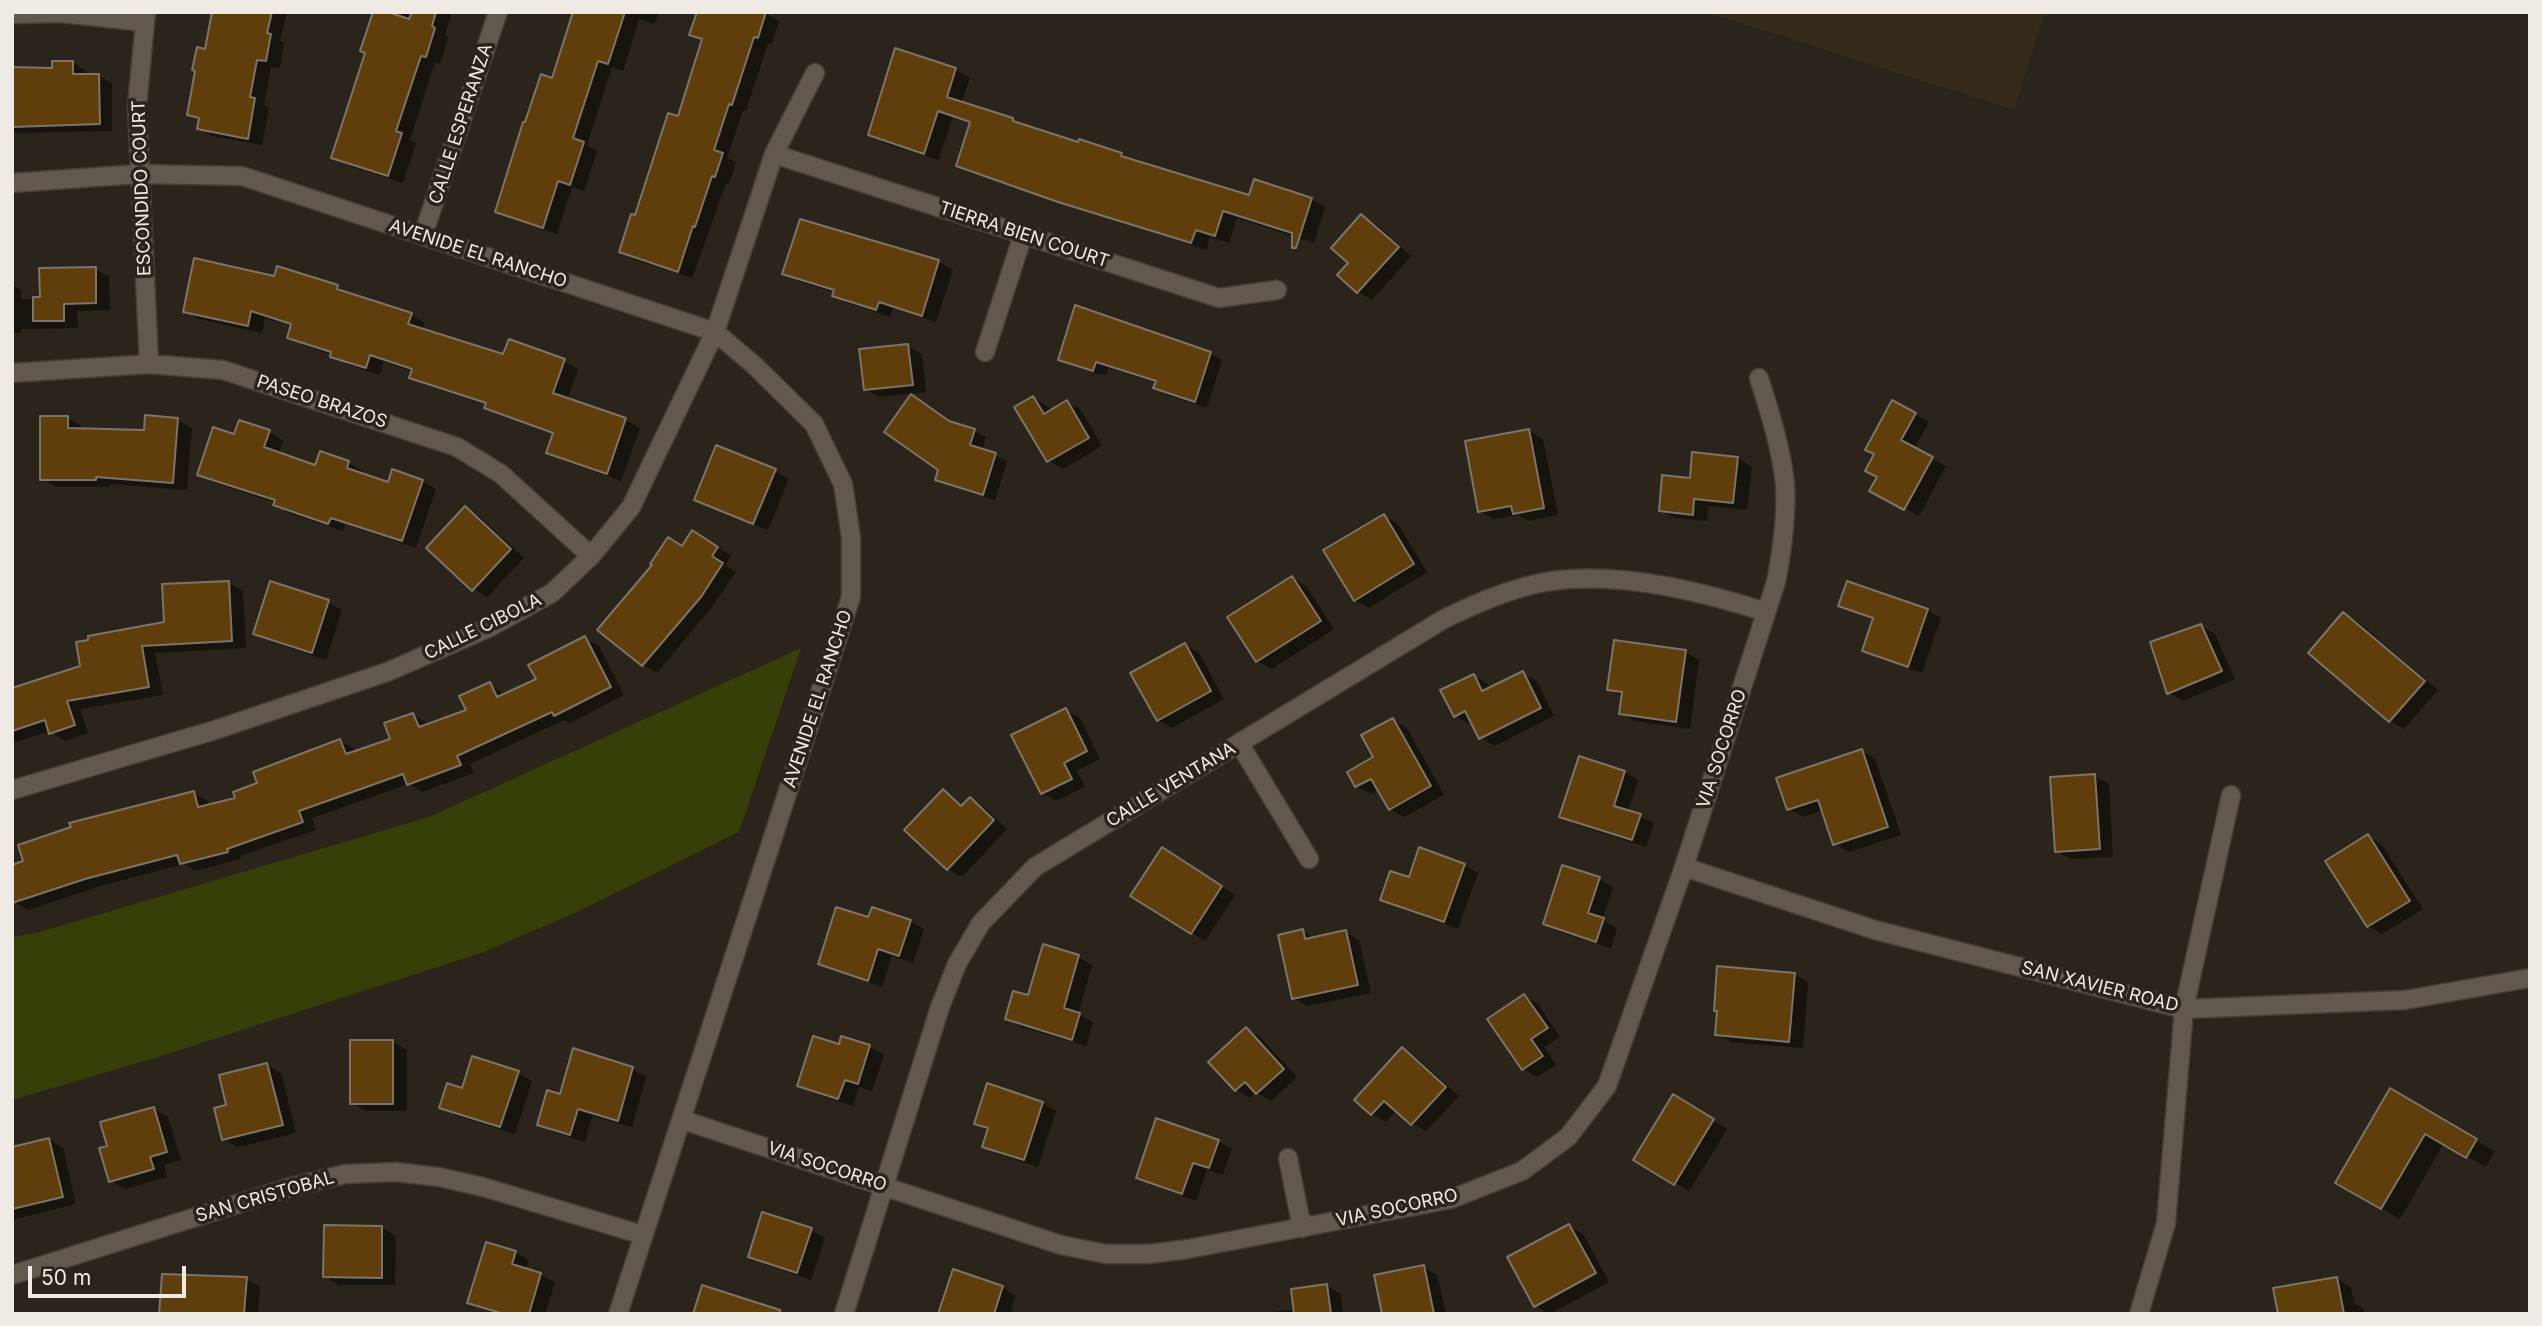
<!DOCTYPE html>
<style>
body{margin:0}
#map{position:relative;width:2542px;height:1326px;overflow:hidden;background:#2b241a;font-family:Inter,sans-serif}
canvas{display:block}
.frame{position:absolute;inset:0;border:14px solid #efeae4;pointer-events:none}
.scale{position:absolute;left:28px;top:1266px;width:158px;height:32px;box-sizing:border-box;border:4px solid #efeae4;border-top:0;padding-left:9px;font-size:21px;line-height:24px;white-space:nowrap;color:#efeae4;-webkit-text-stroke:5px #2b241a;paint-order:stroke}
</style>
<div id="map">
<canvas width="2542" height="1326"></canvas>
<div class="frame"></div>
<div class="scale">50 m</div>
</div>
<script>
const ctx = document.querySelector('canvas').getContext('2d');
ctx.lineJoin = 'round';
function fillPath(path, color) { ctx.fillStyle = color; ctx.fill(path, 'evenodd'); }
function strokePath(path, color, width, dash) { ctx.strokeStyle = color; ctx.lineWidth = width; ctx.lineCap = dash ? 'butt' : 'round'; ctx.setLineDash(dash || []); ctx.stroke(path); }
function label(font, color, halo, rows, align = 'center') {
  ctx.font = font + ' Inter,sans-serif'; ctx.lineWidth = 7; ctx.setLineDash([]); ctx.textBaseline = 'middle'; ctx.strokeStyle = halo; ctx.fillStyle = color; for (const [text, x, y, turn = 0] of rows) {
    ctx.save(); ctx.translate(x, y); ctx.rotate((+turn || 0) * Math.PI / 180); ctx.textAlign = isNaN(turn) ? turn : align; if (halo) ctx.strokeText(text, 0, 0); ctx.fillText(text, 0, 0); ctx.restore();
  }
}
fillPath(new Path2D(`
 M1706,12H2045L2014,110Z`), '#352a1b');
fillPath(new Path2D(`
 M801,648L739,832L577,912L481,953L158,1057L12,1100V937L40,932L429,817Z`), '#373f09');
fillPath(new Path2D(`
 M214,12H287L280,41L284,43L280,68L271,67L264,105L269,108L262,145L212,136L198,128L200,121L189,115Z
 M375,12H452L445,35L448,37L440,64L435,62L410,140L416,143L403,183L347,165L333,157L367,53Z
 M583,12H659L655,24L639,19L623,71L612,67L587,145L597,151L584,191L572,187L557,234L511,219L497,211L526,124L553,80Z
 M764,12L779,21L772,44L768,43L746,111L743,110L727,158L736,162L729,184L726,183L692,278L635,260L621,252L679,118L704,41L692,34Z
 M896,50L956,70L970,78L961,103L1013,120L1023,126L1079,144L1080,141L1122,155L1134,161L1250,197L1256,181L1312,199L1325,207L1314,243L1237,218L1229,243L1210,237L1206,250L972,173L958,165L971,124L952,118L939,160L884,143L870,135Z
 M72,62L85,70V76H99L112,83V131L12,133V69H54Z
 M1362,216L1376,224L1411,256L1372,300L1358,292Z
 M801,221L939,262L953,270L936,322L893,308L890,317L848,303L834,295L835,293L798,281L784,273Z
 M95,269L109,277L110,310L77,311L78,328L21,329V333H12V285L21,290V299H42Z
 M275,278L337,287L351,295L411,315L425,323L422,330L504,357L564,361L578,369L567,400L626,420L640,428L621,481L562,460L548,452L554,435L500,415L486,407L487,405L425,385L411,377L413,372L384,362L380,375L346,364L332,355L303,345L289,337L292,326L265,318L262,333L199,319L185,311Z
 M907,346L922,354L926,392L879,397L865,389Z
 M1210,353L1222,360L1207,408L1168,395L1156,388L1157,383L1108,368L1106,375H1101L1072,366L1060,359Z
 M1033,398L1047,406L1050,412L1067,402L1081,410L1102,446L1063,469L1049,461L1017,407Z
 M1893,403L1929,422L1914,449L1946,466L1919,516L1871,490L1879,477L1877,454Z
 M67,418L81,426V431L145,432L178,420L192,428L187,490L110,484V487H56L42,479Z
 M953,424L974,431L986,437L982,450L1007,461L995,500L949,486L937,479Z
 M1529,431L1543,439L1558,515L1528,521L1518,515L1494,519L1480,511Z
 M269,432L283,440L279,454L316,467L321,453L349,463L363,471L362,474L389,484L422,481L436,489L416,548L345,524L343,531L289,513L275,505L276,503L213,482L199,474L235,436Z
 M1738,458L1752,467L1747,510L1708,506L1707,521L1674,518L1660,510L1691,480Z
 M775,471L789,479L768,530L712,508L698,500Z
 M465,508L479,516L524,558L487,597L474,589Z
 M1384,516L1398,524L1427,572L1369,608L1355,600Z
 M707,540L731,556L725,565L736,572L714,604L657,673L643,665L683,548Z
 M1292,578L1306,586L1334,629L1272,669L1257,661Z
 M229,583L243,591L246,648L155,653L163,695L80,709L88,733L65,741L50,731L12,743V690L82,668L166,624Z
 M271,583L328,602L342,610L326,660L269,641L255,633Z
 M1841,605L1927,610L1941,618L1922,673L1878,658L1864,650L1874,620Z
 M2344,614L2358,622L2438,690L2404,729L2390,721L2310,653Z
 M2201,626L2215,634L2235,679L2183,701L2169,693Z
 M584,638L599,646L624,695L570,723L564,720L470,764L474,773L422,792L409,784L312,818L316,830L240,856L241,859L195,871L184,864L100,886L29,910L14,902L194,793L208,801L209,806L237,799L259,785L340,741L354,749L356,752L392,740L413,715L427,723L428,726L468,711L489,684L505,695L538,680Z
 M1185,645L1199,653L1224,699L1172,728L1158,720Z
 M1685,652L1699,660L1690,729L1635,721L1621,713L1623,697L1609,689Z
 M1522,673L1537,681L1554,716L1495,746L1481,738L1473,722L1469,724L1455,716L1474,676L1488,684L1490,689Z
 M1066,710L1080,718L1100,759L1077,771L1085,787L1056,801L1042,793Z
 M1393,720L1407,728L1444,795L1404,817L1390,809L1379,789L1371,794L1357,786L1376,758Z
 M1861,751L1875,759L1901,835L1849,852L1835,844L1823,810L1803,817L1789,809Z
 M1625,772L1638,780L1628,812L1654,823L1646,847L1575,824L1561,816Z
 M2095,776L2109,784L2113,857L2071,859L2056,851Z
 M943,791L964,806L970,799L984,807L1007,829L962,877L948,869L907,830Z
 M2368,836L2382,845L2423,909L2382,934L2368,926Z
 M1176,858L1235,895L1205,941L1192,933Z
 M1464,865L1478,873L1458,929L1396,907L1382,899L1410,879Z
 M1599,879L1613,887L1602,920L1617,928L1611,948L1559,932L1545,924Z
 M910,921L924,929L913,963L892,956L882,987L834,971L820,963Z
 M1303,931L1315,939L1345,932L1359,940L1371,993L1307,1006L1293,998Z
 M1078,957L1092,965L1078,1014L1093,1022L1086,1046L1021,1027L1007,1019Z
 M1794,974L1808,982L1803,1048L1731,1042L1717,1034Z
 M1524,996L1538,1004L1560,1037L1544,1047L1556,1065L1537,1077L1523,1069Z
 M1246,1029L1260,1037L1297,1077L1271,1101L1256,1092L1250,1098L1236,1090Z
 M843,1038L870,1047L884,1055L872,1091L859,1087L853,1106L813,1093L799,1085L840,1046Z
 M393,1042L407,1050V1111H366L352,1103Z
 M1402,1049L1416,1057L1459,1096L1426,1131L1412,1123L1397,1110L1386,1122L1372,1114Z
 M267,1065L281,1073L296,1133L238,1147L224,1139L229,1106Z
 M632,1069L646,1077L632,1127L592,1116L585,1142L553,1132L539,1124L561,1096Z
 M518,1073L532,1081L515,1134L455,1115L442,1107Z
 M2391,1091L2495,1151L2486,1167L2444,1143L2400,1219L2337,1182Z
 M1673,1096L1727,1129L1689,1191L1635,1159Z
 M1042,1103L1056,1111L1038,1167L998,1154L984,1146L989,1131L976,1123Z
 M154,1109L168,1117L181,1160L164,1165L167,1177L125,1189L111,1181L109,1147Z
 M49,1139L63,1148L76,1204L12,1220V1148Z
 M1218,1141L1232,1149L1223,1175L1207,1170L1196,1201L1152,1185L1138,1177Z
 M1569,1226L1583,1234L1609,1282L1550,1314L1535,1306Z
 M382,1228L396,1236L395,1285H339L325,1276Z
 M811,1230L825,1238L811,1280L764,1264L750,1256Z
 M516,1252L529,1260L526,1270L541,1275L555,1283L545,1314H496L469,1302Z
 M1423,1267L1437,1275L1446,1314H1384Z
 M246,1279L260,1287L258,1314H161Z
 M2337,1279L2351,1287L2354,1303L2364,1309L2365,1314H2279Z
 M1327,1286L1341,1294L1343,1314H1273V1312L1296,1309Z
 M1002,1287L1016,1296L1011,1311L1019,1314H940Z`), '#0007');
const building = new Path2D(`
 M212,12H272L267,33L271,34L266,61L257,60L250,97L255,98L248,139L197,129L199,118L187,115L195,71L192,70L197,47L205,49Z
 M373,12H388L409,19L412,12H436L432,26L435,28L426,57L421,56L396,131L402,133L388,176L331,158L365,53L360,51Z
 M573,12H625L608,64L598,61L573,138L584,142L570,185L558,181L543,228L495,212L523,122H525L541,74L552,78Z
 M697,12H766L758,38L754,37L732,105L729,104L714,150L723,153L715,177L712,176L695,227L693,226L678,272L619,252L631,214L635,215L668,113L678,116L702,39L689,35Z
 M895,48L956,68L947,97L1013,118V121L1078,142L1079,139L1122,153L1121,156L1249,195L1254,179L1312,198L1296,248H1292V233L1223,211L1215,236L1196,230L1191,243L1058,202L956,166L970,122L938,111L924,154L868,135Z
 M52,61H73V74H99L100,124L12,127V67L52,68Z
 M1361,214L1399,247L1357,293L1337,275L1348,263L1331,248Z
 M800,219L939,260L922,316L879,302L876,310L832,296L834,290L782,274Z
 M194,258L274,276L277,266L338,285L337,289L412,313L408,324L503,354L509,339L565,359L553,393L626,418L607,474L546,453L553,433L484,408L486,403L409,378L412,369L370,355L366,368L330,357L331,352L287,338L291,324L251,311L248,326L183,312Z
 M96,267V303L64,304V321H33V297H40L39,268Z
 M1075,305L1211,352L1195,402L1153,388L1156,381L1096,362L1093,371L1058,360Z
 M908,344L913,385L864,390L859,349Z
 M911,394L949,421L975,429L970,445L996,453L983,495L935,480L938,470L884,432Z
 M1033,396L1044,414L1067,400L1089,438L1047,462L1014,407Z
 M1892,400L1916,413L1901,440L1933,457L1904,510L1869,491L1877,477L1865,471L1874,454L1865,450Z
 M145,415L178,418L173,483L96,477V480H40V416H68V428L144,430Z
 M239,420L270,430L264,447L315,465L320,451L349,461L347,468L388,482L392,469L423,480L402,541L331,518L328,524L273,505L275,500L197,475L213,427L234,434Z
 M1529,429L1544,508L1513,514L1511,506L1478,512L1465,441Z
 M716,445L776,469L753,524L694,500Z
 M1692,452L1738,457L1733,503L1694,499L1693,515L1659,511L1662,475L1690,478Z
 M465,506L511,549L472,591L426,548Z
 M1384,514L1414,564L1354,601L1323,550Z
 M692,530L718,547L712,556L723,563L701,597L642,666L597,630L652,565L650,564L668,537L682,546Z
 M1292,576L1321,621L1256,662L1227,617Z
 M229,581L232,641L142,646L149,687L67,701L75,725L49,734L45,720L12,731V688L80,666L76,642L88,640V636L164,622L162,584Z
 M270,581L329,600L312,653L253,634Z
 M1847,581L1928,609L1908,667L1862,651L1873,618L1838,606Z
 M2343,612L2425,681L2389,722L2308,653Z
 M2201,624L2222,671L2167,694L2150,642Z
 M585,636L611,687L554,716L552,712L457,756L461,765L407,785L403,774L299,811L303,822L227,849L228,852L180,864L177,855L85,879L12,903V865L23,861L18,845L71,827L69,823L194,791L198,807L235,798L233,792L257,783L253,772L340,739L346,754L390,739L384,723L413,713L419,727L466,710L459,696L490,682L497,697L536,679L528,665Z
 M1614,640L1686,650L1676,722L1619,714L1622,692L1607,690Z
 M1185,643L1211,691L1157,721L1130,673Z
 M1523,671L1541,708L1479,739L1465,711L1454,717L1440,690L1474,674L1482,691Z
 M1066,708L1087,751L1064,763L1072,779L1041,794L1011,735Z
 M1393,718L1431,786L1389,810L1371,779L1355,787L1347,772L1373,757L1361,735Z
 M1862,749L1888,827L1833,845L1818,800L1787,810L1776,778Z
 M1579,756L1625,771L1614,806L1641,814L1632,840L1559,817Z
 M2095,774L2100,849L2055,852L2050,777Z
 M943,789L961,806L970,797L994,820L947,870L904,830Z
 M2368,834L2410,901L2367,927L2325,861Z
 M1162,847L1222,886L1191,934L1130,896Z
 M1419,847L1465,864L1444,922L1380,900L1390,871L1409,877Z
 M1562,865L1600,877L1588,913L1604,918L1596,942L1543,924Z
 M836,907L868,917L872,907L911,920L899,956L878,949L868,981L818,964Z
 M1303,929L1305,939L1346,930L1358,985L1292,999L1278,935Z
 M1043,944L1079,955L1064,1008L1080,1013L1072,1040L1005,1019L1013,991L1028,995Z
 M1717,966L1795,973L1789,1042L1715,1035L1717,1011H1714Z
 M1524,994L1548,1028L1531,1039L1543,1056L1522,1070L1487,1019Z
 M1246,1027L1284,1069L1256,1094L1245,1082L1235,1091L1208,1062Z
 M813,1036L839,1044L841,1036L870,1045L858,1084L845,1080L838,1099L797,1086Z
 M350,1040H393V1104H350Z
 M1402,1047L1446,1087L1411,1125L1384,1101L1371,1115L1354,1100Z
 M573,1048L633,1067L618,1121L578,1109L570,1135L537,1125L547,1090L560,1094Z
 M472,1056L519,1071L500,1127L439,1108L447,1083L462,1088Z
 M267,1063L283,1125L222,1140L214,1108L226,1105L219,1075Z
 M987,1083L1043,1102L1024,1160L982,1147L988,1128L974,1124Z
 M2390,1088L2477,1139L2466,1158L2425,1134L2381,1209L2335,1183Z
 M1673,1094L1714,1119L1674,1185L1633,1160Z
 M154,1107L167,1152L150,1157L154,1169L109,1182L99,1148L107,1146L100,1122Z
 M1156,1118L1219,1140L1209,1168L1193,1163L1182,1194L1136,1178Z
 M49,1138L63,1197L12,1209V1147Z
 M762,1212L812,1228L797,1273L748,1257Z
 M1569,1224L1596,1273L1534,1307L1507,1257Z
 M324,1225L382,1226V1278L323,1277Z
 M486,1242L516,1251L512,1264L541,1273L529,1314H504L467,1303Z
 M1424,1265L1434,1314H1382L1374,1275Z
 M953,1269L1003,1286L994,1314H938Z
 M162,1274L247,1277L244,1314H159Z
 M2337,1277L2344,1314H2278L2273,1288Z
 M1327,1284L1331,1314H1294L1291,1289Z
 M702,1285L780,1310V1314H693Z`);
fillPath(building, '#5f3e0b');
strokePath(building, '#7d7469', 2);
const minor = new Path2D(`
 M146,12L137,106L149,364
 M12,14L61,13L145,22
 M774,154L1219,298L1277,290
 M12,183L139,174L242,176L715,332L754,365L814,424L843,484L851,538V597L618,1314
 M423,235L498,12
 M985,352L1023,235
 M12,373L149,364L223,370L457,447L501,474L591,556
 M1239,743L1309,859
 M12,790L215,730L387,672L488,628L552,593L591,556L631,507L715,332L774,154L815,73
 M1684,867L1875,930L2184,1009L2405,1000L2530,978
 M683,1120L1061,1245L1106,1254H1149L1188,1249L1451,1199L1522,1171L1568,1137L1607,1086L1684,867L1776,582C1782,551 1787,517 1785,484C1781,448 1770,413 1759,378
 M1288,1158L1302,1228
 M12,1275L288,1188L345,1174L396,1172L439,1177L483,1187L643,1235
 M844,1314L940,1007L957,964L981,923L1035,867L1444,619C1477,603 1509,589 1545,582C1614,570 1701,591 1766,612
 M2139,1314L2166,1223L2184,1009L2231,795`);
strokePath(minor, '#443e36', 21);
strokePath(minor, '#61594e', 18);
label('18px', '#efeae4', '#2b241a', [
 ["CALLE ESPERANZA",461,124,-72],
 ["ESCONDIDO COURT",142,188,-92],
 ["TIERRA BIEN COURT",1024,235,18],
 ["AVENIDE EL RANCHO",478,254,18],
 ["PASEO BRAZOS",322,402,18],
 ["CALLE CIBOLA",483,627,-26],
 ["AVENIDE EL RANCHO",818,699,-72],
 ["VIA SOCORRO",1722,749,-72],
 ["CALLE VENTANA",1171,785,-31],
 ["SAN XAVIER ROAD",2100,987,14],
 ["VIA SOCORRO",827,1167,18],
 ["SAN CRISTOBAL",265,1197,-16],
 ["VIA SOCORRO",1397,1208,-12]
]);
</script>
